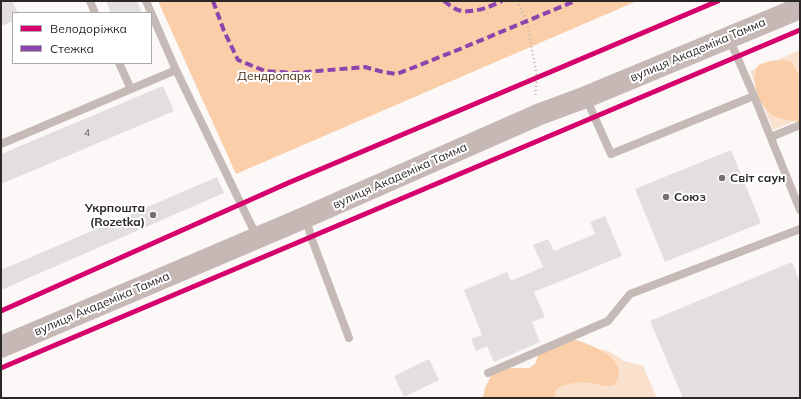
<!DOCTYPE html>
<meta charset="utf-8">
<style>
body{margin:0}
#map{position:relative;width:801px;height:399px;overflow:hidden;background:#fdf8f8;font-family:Mulish,sans-serif}
canvas{display:block}
.frame{position:absolute;inset:0;border:2px solid #2d2828;pointer-events:none}
.legend{position:absolute;left:12px;top:12px;width:140px;height:52px;box-sizing:border-box;background:#fff;border:1px solid #aba9a9;margin:0;padding:5px 7px;list-style:none;font-size:12px;color:#2d2828}
.legend li{display:flex;align-items:center;gap:8px;height:20px}
.legend b{width:20px;border:1px solid #aba9a9}
</style>
<div id="map">
<canvas width="801" height="399"></canvas>
<div class="frame"></div>
<ul class="legend">
<li><b style="height:5px;background:#d6006c"></b>Велодоріжка</li>
<li><b style="height:5px;background:#8e44ad"></b>Стежка</li>
</ul>
</div>
<script>
const ctx = document.querySelector('canvas').getContext('2d');
ctx.lineJoin = 'round';
function fillPath(path, color) { ctx.fillStyle = color; ctx.fill(path, 'evenodd'); }
function strokePath(path, color, width, dash) { ctx.strokeStyle = color; ctx.lineWidth = width; ctx.lineCap = dash ? 'butt' : 'round'; ctx.setLineDash(dash || []); ctx.stroke(path); }
function label(font, color, halo, rows, align = 'center') {
  ctx.font = font + ' Mulish,sans-serif'; ctx.lineWidth = 4; ctx.setLineDash([]); ctx.textBaseline = 'middle'; ctx.strokeStyle = halo; ctx.fillStyle = color; for (const [text, x, y, turn = 0] of rows) {
    ctx.save(); ctx.translate(x, y); ctx.rotate((+turn || 0) * Math.PI / 180); ctx.textAlign = isNaN(turn) ? turn : align; if (halo) ctx.strokeText(text, 0, 0); ctx.fillText(text, 0, 0); ctx.restore();
  }
}
fillPath(new Path2D(`
 M800,50V119L773,130L750,71Z
 M590,348L609,351L624,361L643,366L657,398H493Z`), '#fae1cd');
fillPath(new Path2D(`
 M158,1H637L236,174Z
 M784,60L792,62L797,72L800,74V121L798,122C791,120 782,119 776,117C759,109 749,81 758,65L770,61Z
 M572,339C591,344 632,359 615,385C607,387 603,386 596,384C581,381 567,382 555,390V398H483L485,388L491,376L499,371L510,368H529L535,364L539,353Z`), '#facea8');
fillPath(new Path2D(`
 M1,1H12L18,13H13V21L1,26Z
 M106,1H137L142,13H111Z
 M163,86L174,111L1,184V154Z
 M731,150L761,223L665,262L635,189Z
 M217,177L224,193L1,290V270Z
 M605,216L622,256L534,292L545,317L532,322L540,342L494,362L487,346L476,351L471,339L482,335L464,290L507,272L511,281L543,267L533,245L548,239L554,251L595,234L590,222Z
 M792,262L800,282V398H683L650,321Z
 M429,359L439,380L404,397L394,376Z`), '#e3dedf');
strokePath(new Path2D(`
 M517,1L527,22L537,77L535,97`), '#bcb5b2', 2.5, [1, 3]);
strokePath(new Path2D(`
 M90,1L95,13
 M146,1L176,70L257,237
 M119,63L131,89L176,70
 M754,96L800,210
 M586,98L611,154L754,96L729,38
 M771,137L800,125
 M1,144L131,89
 M306,218L311,237L349,338
 M488,373L608,321L630,294L800,229`), '#c6bab7', 8);
strokePath(new Path2D(`
 M1,347L306,217L540,114L586,97L800,8`), '#c6b8b5', 22);
strokePath(new Path2D(`
 M213,1L224,31L238,60L265,71L293,73L365,67L383,72L397,74L460,49L575,1
 M444,1C448,4 453,8 458,10C472,14 490,7 502,1`), '#8e44ad', 4, [8, 4]);
strokePath(new Path2D(`
 M1,311L288,183L718,1
 M1,368L800,30`), '#d6006c', 5);
for (const [x, y, r, color] of [
 [722,178,4,"#767171"],
 [666,197,4,"#767171"],
 [153,215,4,"#767171"]
]) { const dot = new Path2D(); dot.arc(x, y, r, 0, 2 * Math.PI); ctx.fillStyle = color; ctx.fill(dot); strokePath(dot, '#fff', 1.5); }
label('10px', '#5e5859', null, [
 ["4",87,133]
]);
label('12px', '#2d2828', '#fff', [
 ["вулиця Академіка Тамма",698,50,-23],
 ["вулиця Академіка Тамма",400,176,-24],
 ["вулиця Академіка Тамма",102,304,-23]
]);
label('12px', '#4a2c0e', '#fff', [
 ["Дендропарк",274,76]
]);
label('bold 12px', '#2d2828', '#fff', [
 ["Світ саун",730,178],
 ["Союз",674,197],
 ["Укрпошта",145,208,"right"],
 ["(Rozetka)",145,222,"right"]
], 'left');
</script>
